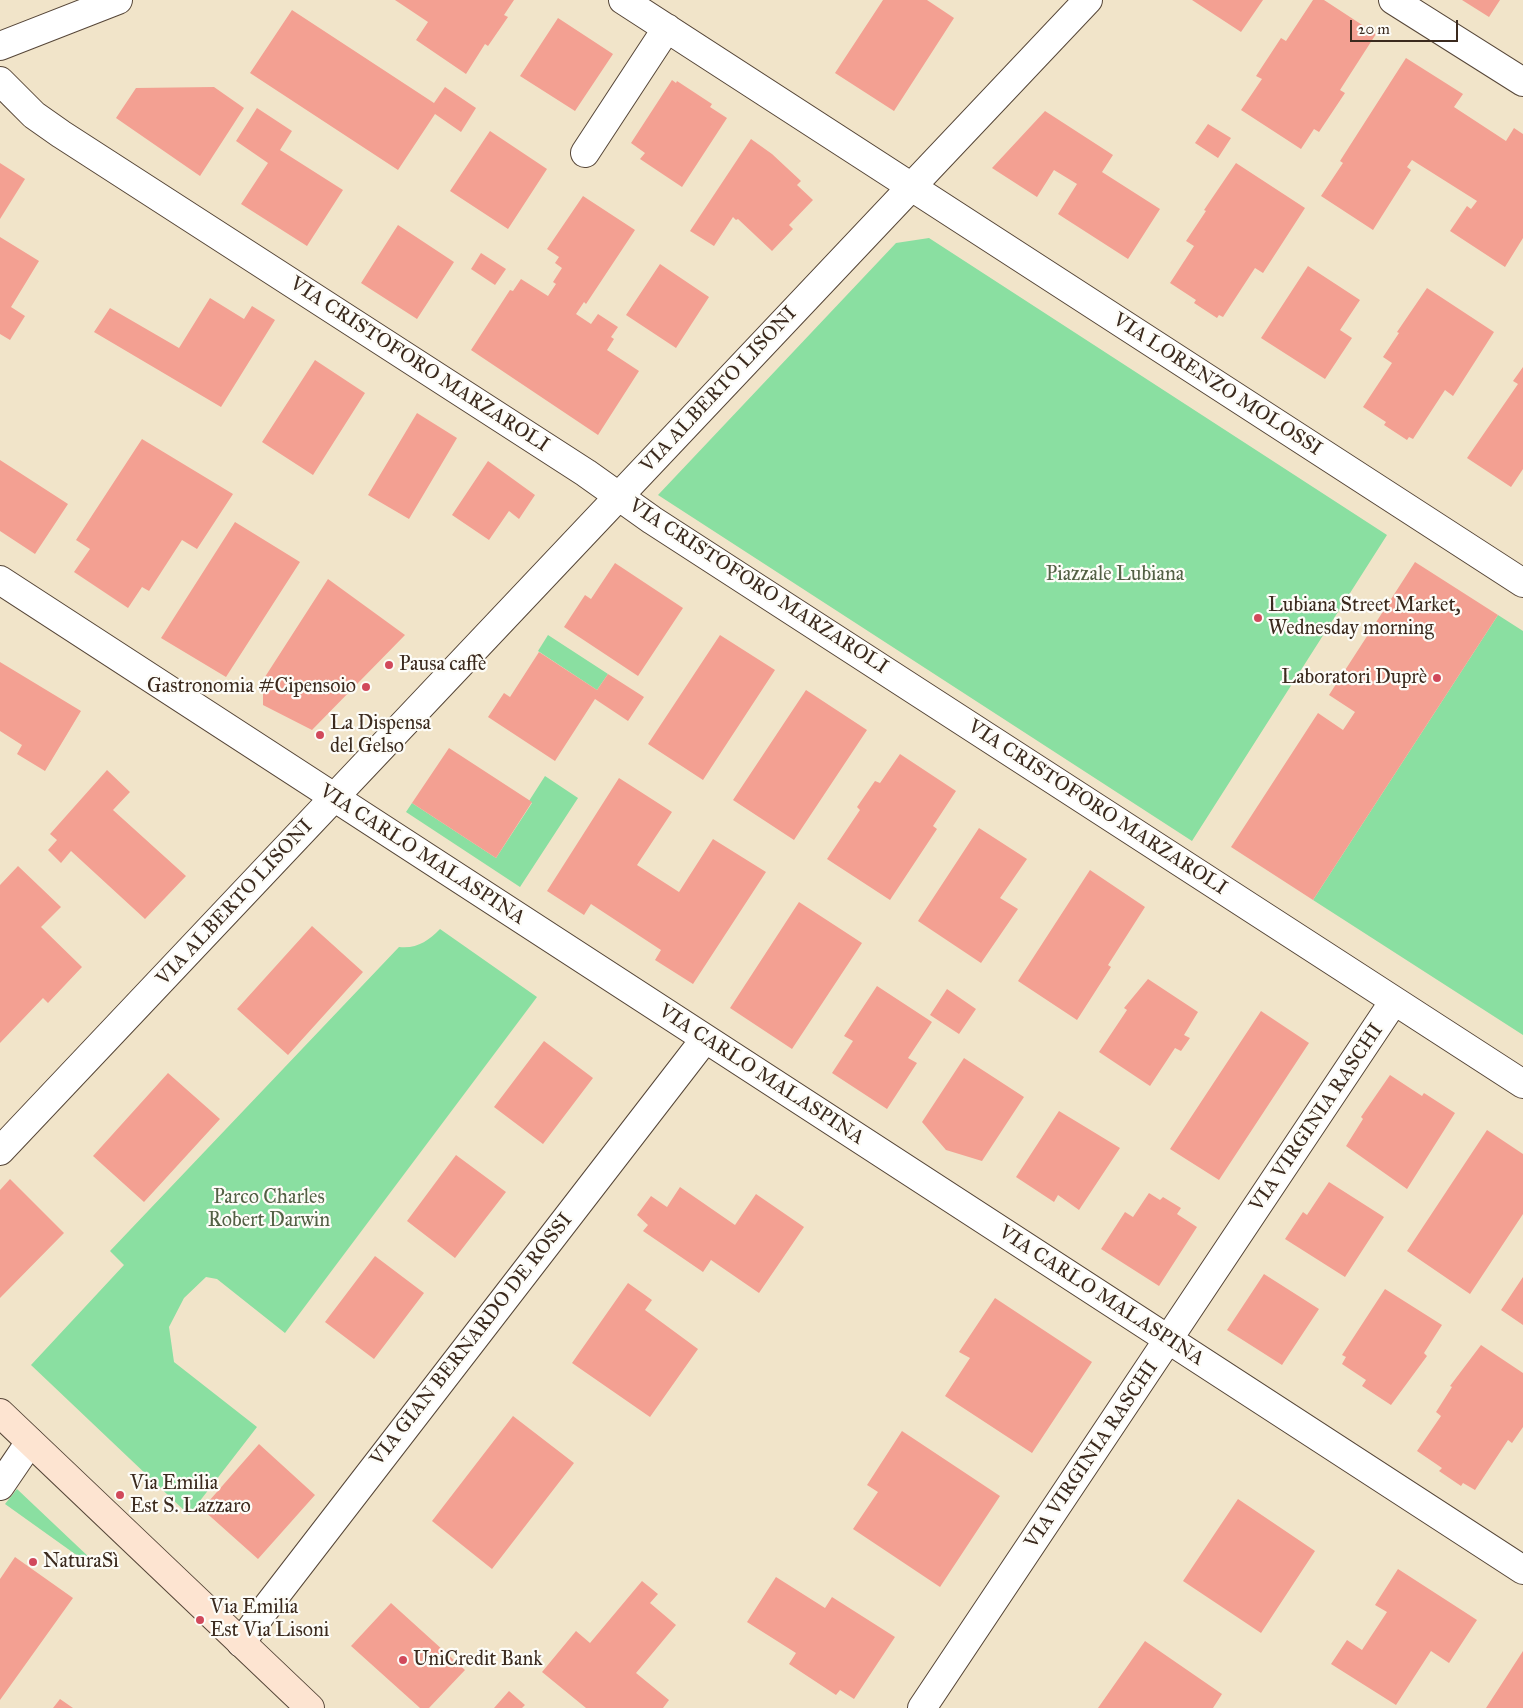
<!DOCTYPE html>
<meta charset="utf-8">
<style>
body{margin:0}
#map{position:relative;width:1523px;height:1708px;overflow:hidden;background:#f1e4c9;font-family:"IM FELL Great Primer",serif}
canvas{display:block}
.scale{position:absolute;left:1350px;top:20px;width:108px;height:22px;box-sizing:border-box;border:2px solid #3b2a1e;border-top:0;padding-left:6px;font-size:15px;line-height:18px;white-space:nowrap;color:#3b2a1e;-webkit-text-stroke:4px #fdfcf7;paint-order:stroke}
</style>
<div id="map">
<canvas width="1523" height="1708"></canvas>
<div class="scale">20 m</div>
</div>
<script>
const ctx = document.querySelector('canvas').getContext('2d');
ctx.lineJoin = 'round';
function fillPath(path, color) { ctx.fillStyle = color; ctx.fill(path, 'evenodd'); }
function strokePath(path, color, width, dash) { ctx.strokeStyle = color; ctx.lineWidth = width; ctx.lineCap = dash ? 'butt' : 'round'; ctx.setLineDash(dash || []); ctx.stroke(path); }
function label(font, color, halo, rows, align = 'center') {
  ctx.font = font + ' "IM FELL Great Primer",serif'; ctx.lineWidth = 4.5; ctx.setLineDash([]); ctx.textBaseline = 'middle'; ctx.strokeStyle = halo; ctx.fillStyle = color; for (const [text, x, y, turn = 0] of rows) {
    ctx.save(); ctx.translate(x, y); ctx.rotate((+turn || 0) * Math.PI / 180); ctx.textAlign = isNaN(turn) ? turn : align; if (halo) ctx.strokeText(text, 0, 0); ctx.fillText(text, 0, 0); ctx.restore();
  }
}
fillPath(new Path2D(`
 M929,238L1387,535L1192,841L658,495L896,243Z
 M1498,615L1523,631V1035L1313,900Z
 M548,635L608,674L597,690L538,651Z
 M545,776L578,798L520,887L406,812L412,803L496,858L532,803L529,801Z
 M440,929L537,997L285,1333L217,1279L206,1277L184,1298L169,1327L174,1362L257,1427L189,1515L31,1365L124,1265L110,1251L399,947C417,949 428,941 440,929Z
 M17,1489L92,1560L89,1564L5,1504Z`), '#8adfa1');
fillPath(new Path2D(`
 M395,0H514L504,15L508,17L488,46L485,44L466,74L416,40L428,22Z
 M883,0H927L954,18L894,111L835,73Z
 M1192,0H1263L1241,32Z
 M1313,0H1324L1376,34L1340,90L1345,93L1319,132L1314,129L1301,149L1241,110L1262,79L1256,76L1281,38L1286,41Z
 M1462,0H1500L1489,17Z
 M292,10L434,103L445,87L476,108L461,132L435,114L398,170L250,73Z
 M558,18L613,54L575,111L520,76Z
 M1406,58L1463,94L1454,107L1506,141L1514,128L1523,134V238L1505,267L1450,231L1467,206L1471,209L1477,201L1412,160L1407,167L1411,170L1373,230L1321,196L1343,163L1340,161Z
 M672,80L676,83L677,81L712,104L710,107L727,118L682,187L640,159L645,153L631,143Z
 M214,87L244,108L200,176L116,118L136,88Z
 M257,108L292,131L280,150L343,190L307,246L241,204L268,163L236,141Z
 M1045,111L1113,155L1102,172L1160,209L1128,259L1058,214L1077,184L1054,170L1037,197L992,168Z
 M1208,124L1231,138L1218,158L1195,143Z
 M490,131L547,169L508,229L450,191Z
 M751,139L772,154L801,181L797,185L813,200L789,225L793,229L772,251L738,219L736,220L733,217L714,246L690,231Z
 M0,163L25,179L0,219Z
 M1236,163L1305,208L1263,273L1255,268L1223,317L1219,315L1217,318L1194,303L1196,300L1170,283L1194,246L1186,241L1206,211L1204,210Z
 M583,196L635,230L586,304L584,302L576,314L591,324L598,314L618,327L611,337L614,339L607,350L639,371L598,435L471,350L510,290L513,291L521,279L548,296L556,284L553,282L562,268L555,263L559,257L547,249Z
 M398,225L454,262L417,319L361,283Z
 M0,237L39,261L11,307L25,316L10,340L0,334Z
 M481,253L506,269L495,285L471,269Z
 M660,264L709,297L676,348L626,315Z
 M1308,266L1360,300L1340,330L1352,338L1325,379L1261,338Z
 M1427,288L1494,332L1453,396L1445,390L1413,439L1409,437L1407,440L1384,425L1386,422L1363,407L1392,363L1383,357L1399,333L1397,332Z
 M210,298L244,319L252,306L275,320L221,407L94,332L110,308L179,348Z
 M315,360L365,393L313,475L262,442Z
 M1523,367V469L1511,487L1467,458L1518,384L1513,381Z
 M417,413L457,438L409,519L368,495Z
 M142,439L233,494L197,549L182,540L149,591L142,587L128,608L74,572L90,549L76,540Z
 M0,460L68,504L35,554L0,531Z
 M488,461L535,495L519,519L509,511L489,540L452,515Z
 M235,522L300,562L226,677L161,638Z
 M1415,562L1498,615L1313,900L1231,847L1318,713L1343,730L1355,712L1329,695Z
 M615,563L683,608L638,676L564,627L585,595L591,599Z
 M328,579L405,635L312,730L263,705V680Z
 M720,635L775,670L703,780L648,744Z
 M539,652L597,690L608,674L644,697L628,721L595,699L555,761L488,717L504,693L510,697Z
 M0,662L81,711L45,771L17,754L22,745L0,731Z
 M806,690L867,730L794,840L733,800Z
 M449,748L532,802L496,858L412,803Z
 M900,754L956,791L933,826L937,829L890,900L827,859L860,810L857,807L875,781L880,783Z
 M107,770L130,792L113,810L186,876L145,919L71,851L61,863L48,850L57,840L50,834Z
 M619,778L672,812L637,865L679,892L713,839L766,872L693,984L655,960L661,950L591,904L584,915L547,891Z
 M979,828L1027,859L1000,898L1018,909L981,963L918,921Z
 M18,866L61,907L41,927L82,967L48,1003L43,998L0,1043V885Z
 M1090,870L1145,907L1108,965L1111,967L1077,1020L1018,981Z
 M799,902L862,943L792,1049L730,1008Z
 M312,926L363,972L288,1055L237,1009Z
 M1148,979L1198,1012L1184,1035L1190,1038L1181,1051L1175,1048L1150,1086L1099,1052L1127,1010L1124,1008Z
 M877,986L932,1022L908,1058L917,1063L887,1109L832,1073L853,1041L844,1036Z
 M947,989L976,1009L959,1034L930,1015Z
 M1261,1011L1309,1043L1219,1180L1170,1149Z
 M544,1041L593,1078L543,1144L494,1107Z
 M964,1058L1024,1097L982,1161L946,1150L922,1122Z
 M168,1073L220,1119L144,1202L93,1156Z
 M1390,1075L1422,1096L1424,1093L1455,1113L1407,1189L1346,1146L1363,1119L1361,1117Z
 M1059,1111L1120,1148L1079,1210L1058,1195L1054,1202L1016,1177Z
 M1487,1130L1523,1154V1214L1470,1294L1407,1251Z
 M456,1155L506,1192L455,1258L407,1221Z
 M10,1179L64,1233L0,1298V1190Z
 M1329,1182L1384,1217L1345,1277L1285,1239L1303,1212L1307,1215Z
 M680,1187L735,1225L756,1194L804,1227L759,1293L711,1260L703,1272L643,1231L648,1225L637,1215L651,1196L667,1207Z
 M1149,1193L1160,1200L1163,1197L1181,1208L1177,1214L1197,1227L1159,1286L1101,1249L1125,1212L1133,1217Z
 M375,1256L424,1293L374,1359L325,1322Z
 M1264,1274L1319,1309L1282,1365L1227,1330Z
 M1523,1277V1325L1501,1310Z
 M628,1283L652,1300L645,1310L698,1349L650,1417L572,1363Z
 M1385,1289L1442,1325L1424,1353L1427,1356L1391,1405L1362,1386L1366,1380L1342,1364L1346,1357L1342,1355Z
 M995,1298L1092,1362L1032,1453L945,1396L970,1358L959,1352Z
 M1481,1345L1523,1373V1427L1512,1443L1508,1440L1475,1490L1463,1483L1461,1486L1439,1471L1442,1468L1417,1451L1441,1416L1436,1412L1452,1387L1450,1386Z
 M513,1416L574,1463L492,1569L432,1521Z
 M902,1431L1000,1496L940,1587L853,1529L878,1492L867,1485Z
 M259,1444L315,1495L258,1559L202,1509Z
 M1238,1499L1315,1551L1261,1633L1183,1581Z
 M15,1557L73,1598L0,1700V1579Z
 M1398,1569L1477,1620L1449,1663L1431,1651L1396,1705L1331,1664L1347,1640L1362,1650L1387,1612L1375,1605Z
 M776,1577L825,1608L832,1597L895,1637L854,1699L840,1690L836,1695L789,1664L796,1653L747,1622Z
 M642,1581L658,1594L650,1603L676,1625L636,1673L669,1700L663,1708H586L542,1672L576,1631L590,1643Z
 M391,1603L465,1670L429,1708H420L351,1646Z
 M1145,1641L1222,1694L1213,1708H1098Z
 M1523,1651V1708H1486Z
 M509,1691L525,1705L522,1708H494Z
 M60,1699L73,1708H53Z`), '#f3a092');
const street = new Path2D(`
 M623,0L1523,583
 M1393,0L1523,82
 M0,46L118,0
 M0,81L34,115L61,134L586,473L652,520L1523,1084
 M585,153L667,28
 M0,580L1523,1570
 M0,1151L1088,0
 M0,1486L30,1442
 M241,1643L263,1612L705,1039
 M922,1708L1394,1001`);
const secondary = new Path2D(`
 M0,1413L310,1708`);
strokePath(street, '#564638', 30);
strokePath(secondary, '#564638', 30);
strokePath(street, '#fff', 28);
strokePath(secondary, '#fde4d1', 28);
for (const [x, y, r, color] of [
 [1258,618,5,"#d1495b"],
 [389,665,5,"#d1495b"],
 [1437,678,5,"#d1495b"],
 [366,687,5,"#d1495b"],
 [320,735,5,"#d1495b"],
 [120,1495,5,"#d1495b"],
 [33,1562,5,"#d1495b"],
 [200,1620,5,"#d1495b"],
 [403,1660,5,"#d1495b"]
]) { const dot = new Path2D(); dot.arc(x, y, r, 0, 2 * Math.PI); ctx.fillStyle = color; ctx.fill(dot); strokePath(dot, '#fdfcf7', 2); }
label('20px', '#3b2a1e', '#fdfcf7', [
 ["VIA CRISTOFORO MARZAROLI",419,365,33],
 ["VIA LORENZO MOLOSSI",1217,385,33],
 ["VIA ALBERTO LISONI",719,390,-47],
 ["VIA CRISTOFORO MARZAROLI",758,587,33],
 ["VIA CRISTOFORO MARZAROLI",1097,808,33],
 ["VIA CARLO MALASPINA",422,855,33],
 ["VIA ALBERTO LISONI",235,903,-47],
 ["VIA CARLO MALASPINA",761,1075,33],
 ["VIA VIRGINIA RASCHI",1317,1118,-56],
 ["VIA CARLO MALASPINA",1101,1296,33],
 ["VIA GIAN BERNARDO DE ROSSI",472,1340,-52],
 ["VIA VIRGINIA RASCHI",1092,1455,-56]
]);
label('20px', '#536045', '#fdfcf7', [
 ["Piazzale Lubiana",1115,575],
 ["Parco Charles",269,1198],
 ["Robert Darwin",269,1221]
]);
label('20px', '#3b2a1e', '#fdfcf7', [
 ["Lubiana Street Market,",1268,606],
 ["Wednesday morning",1268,629],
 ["Pausa caffè",399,665],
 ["Laboratori Duprè",1427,678,"right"],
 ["Gastronomia #Cipensoio",356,687,"right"],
 ["La Dispensa",330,724],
 ["del Gelso",330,747],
 ["Via Emilia",130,1484],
 ["Est S. Lazzaro",130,1507],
 ["NaturaSì",43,1562],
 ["Via Emilia",210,1608],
 ["Est Via Lisoni",210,1631],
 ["UniCredit Bank",413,1660]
], 'left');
</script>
